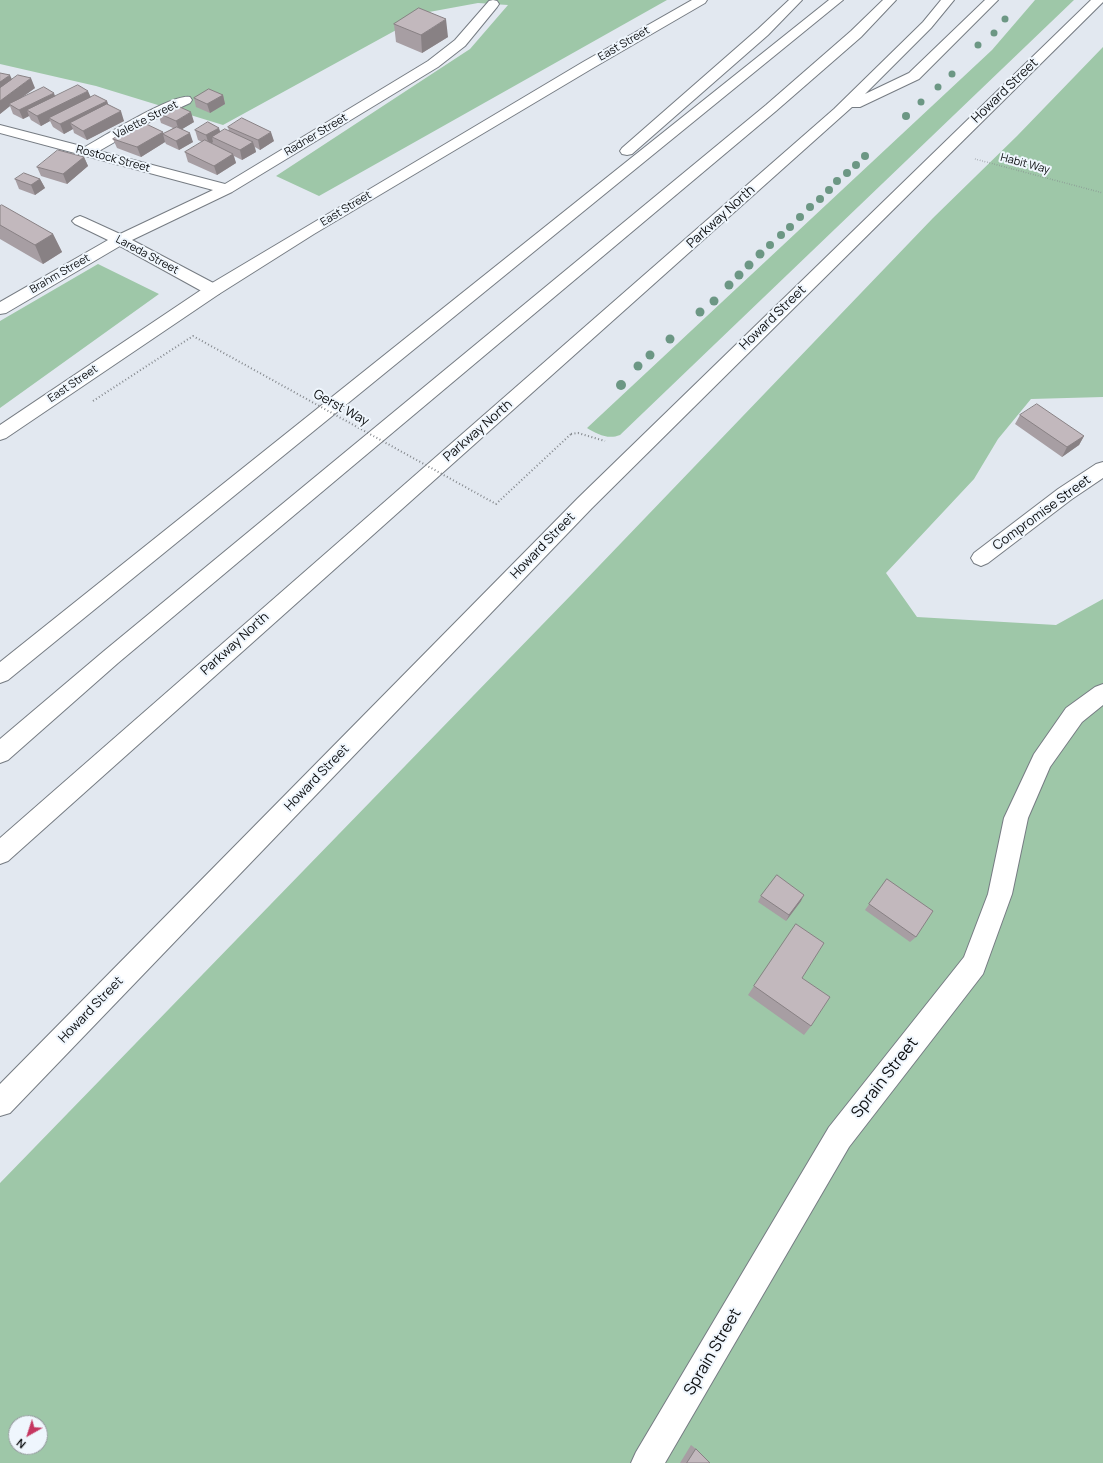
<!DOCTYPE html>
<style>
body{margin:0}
#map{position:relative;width:1103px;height:1463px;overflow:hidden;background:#e2e8f0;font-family:Manrope,sans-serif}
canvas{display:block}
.north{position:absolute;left:8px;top:1415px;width:40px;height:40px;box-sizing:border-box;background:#eff6fd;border:1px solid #94999e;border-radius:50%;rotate:219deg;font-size:11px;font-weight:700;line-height:16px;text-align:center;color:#0b0d0f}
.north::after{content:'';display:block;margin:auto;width:14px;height:18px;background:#c53761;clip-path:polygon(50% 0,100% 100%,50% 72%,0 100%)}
</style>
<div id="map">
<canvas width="1103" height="1463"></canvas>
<div class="north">N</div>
</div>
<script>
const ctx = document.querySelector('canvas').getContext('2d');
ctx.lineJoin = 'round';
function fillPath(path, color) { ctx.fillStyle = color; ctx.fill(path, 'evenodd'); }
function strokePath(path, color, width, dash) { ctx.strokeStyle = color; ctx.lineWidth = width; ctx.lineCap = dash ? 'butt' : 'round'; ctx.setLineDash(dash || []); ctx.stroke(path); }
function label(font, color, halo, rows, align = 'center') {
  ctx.font = font + ' Manrope,sans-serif'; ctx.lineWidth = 4; ctx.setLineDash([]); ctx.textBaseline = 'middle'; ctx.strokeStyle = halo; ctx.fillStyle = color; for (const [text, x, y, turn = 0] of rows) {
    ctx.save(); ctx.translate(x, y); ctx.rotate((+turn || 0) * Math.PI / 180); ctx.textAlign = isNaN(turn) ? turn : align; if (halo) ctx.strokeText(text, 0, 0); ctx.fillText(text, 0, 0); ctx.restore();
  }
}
fillPath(new Path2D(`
 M0,0H667L319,196L276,176L470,49L508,5L478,3L429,12L223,125L96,86L0,64Z
 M1035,0H1074L620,435C608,440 597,434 587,428L992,50Z
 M1103,47V397L1031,399L998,439L974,479L886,573L917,617L1056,625L1103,599V1463H0V1183L574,592L933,218L1017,136ZM16,1423H40V1447H16Z
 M98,264L159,294L0,408V321Z`), '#9ec7a8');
const minor = new Path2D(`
 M493,0L497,1L499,4L497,7L465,46L438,67L232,192L132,240L219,286L221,290L219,294L213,295L207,294L120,246L6,313L0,314V302L108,240L75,224L72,221L75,218L80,216L85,218L120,234L213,190L0,133V125L85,147C103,137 173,93 190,97L192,100L190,103L153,120L99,151L225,184L428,61L455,40L489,1Z
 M1091,0H1103V2L592,508L10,1113L0,1116V1084L578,498Z
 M1103,462V478L1072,499L988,563L981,566L974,563L971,558L974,553L1058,489L1096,464Z
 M1103,684V705L1082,722L1050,767L1028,818L1012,894L983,974L849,1147L665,1463H631L636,1452L829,1127L964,957L988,894L1004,818L1034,754L1066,708L1095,687Z`);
const major = new Path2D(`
 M692,0H707L705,3L593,68L314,234L219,294L6,438L0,440V425L207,286L583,62Z`);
const highway = new Path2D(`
 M789,0H802L768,35L632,154L627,155L622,154L620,151L622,148L758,29Z
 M829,0H843L8,680L0,683V662Z
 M883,0H896L861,37L776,111L118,663L8,760L0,763V739L104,651L766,105L851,31Z
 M941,0H954L931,28L865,94L909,73L985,0H998L919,79L860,107H852L8,861L0,864V838L834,109L923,22Z`);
strokePath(minor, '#767c83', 2);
strokePath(major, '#767c83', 2);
strokePath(highway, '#767c83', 2);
strokePath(new Path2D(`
 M975,159L1103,193`), '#84888d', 1.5, [0.5, 2]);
strokePath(new Path2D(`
 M571,434L578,433L605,441`), '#84888d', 2, [1, 2.5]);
fillPath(minor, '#fff');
fillPath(major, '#fff');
fillPath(highway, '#fff');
strokePath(new Path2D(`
 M93,401L193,336L496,504L571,434`), '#84888d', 2, [1, 2.5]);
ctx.fillStyle = '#6c9784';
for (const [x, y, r] of [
 [1005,19,3.5],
 [994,33,3.5],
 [978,45,3.5],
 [952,74,3.5],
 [938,87,3.5],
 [921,102,3.5],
 [906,116,4],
 [865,156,4],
 [856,165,4],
 [847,173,4],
 [837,181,4],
 [829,190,4],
 [820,199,4],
 [810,207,4],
 [800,217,4],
 [790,227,4],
 [781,235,4],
 [770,245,4],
 [760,254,4.5],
 [749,265,4.5],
 [739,275,4.5],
 [729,285,4.5],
 [714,301,4.5],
 [700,312,4.5],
 [670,339,4.5],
 [650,355,4.5],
 [638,366,4.5],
 [621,385,5]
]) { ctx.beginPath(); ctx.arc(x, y, r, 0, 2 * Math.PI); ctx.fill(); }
fillPath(new Path2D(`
 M394,24L448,37L422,53L396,42Z
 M0,73L12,80L35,88L20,99L55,96L91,97L107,101L108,105L124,121L87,140L74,133L73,129L64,134L53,127L50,121L41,126L31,120L29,116L23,119L13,114L10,106L0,114Z
 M223,95L225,104L210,113L196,107L194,98Z
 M158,113L194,122L182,129L193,142L179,150L166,144L165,142L141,157L117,148L113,139L164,134L173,128L161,123Z
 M228,127L274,141L260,150L255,147L256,152L242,160L234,156L236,163L217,175L188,162L185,152L202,142L198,140L195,130L220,132L229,131Z
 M84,157L88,166L67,184L41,176L37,167Z
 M15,179H40L45,188L35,195L19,189Z
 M0,206L53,234L62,252L43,264L0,239Z
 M1020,415L1084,436L1079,445L1062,457L1015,424Z
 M887,879L916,937L910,942L865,910Z
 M761,896L801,901L786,921L758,902Z
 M802,978L811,1026L804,1035L748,995L754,986Z
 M691,1445L696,1449L710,1463H680Z`), '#a79ea3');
fillPath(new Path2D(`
 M446,19L448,37L422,53L421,35Z
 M10,75L14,84L0,95V82Z
 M31,78L35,88L11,105L9,104L10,106L0,114V101Z
 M88,91L92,100L49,118L50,121L41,126L37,116Z
 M54,93L57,102L27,110L29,116L23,119L19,110Z
 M223,95L225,104L210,113L207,104Z
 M107,101L110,110L70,123L73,129L64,134L60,124Z
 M121,111L124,121L87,140L83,131Z
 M191,112L194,122L179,131L176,121Z
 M219,128L222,137H212L213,142L209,145L206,135Z
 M163,132L164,135L163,134L165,142L141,157L137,147Z
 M271,132L274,141L260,150L258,140Z
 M190,133L193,142L179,150L176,141Z
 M253,142L256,152L242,160L240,150Z
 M233,154L236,163L217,175L214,166Z
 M84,157L88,166L67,184L63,174Z
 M40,179L45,188L35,195L31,185Z
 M53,234L62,252L43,264L35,245Z
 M1084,436L1079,445L1062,457L1067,447Z
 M804,895L801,901L786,921L789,915Z`), '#888184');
const building = new Path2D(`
 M419,8L446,19L421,35L394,24Z
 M0,73L10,75L0,82Z
 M18,75L31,78L0,101V88Z
 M78,85L88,91L37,116L27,110Z
 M44,87L54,93L19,110L9,104Z
 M209,89L223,95L207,104L194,98Z
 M95,95L107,101L60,124L49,118Z
 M107,104L121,111L83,131L70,123Z
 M173,104L191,112L176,121L158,113Z
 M242,118L271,132L258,140L228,127Z
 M142,122L163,132L137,147L113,139Z
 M208,122L219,128L206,135L195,130Z
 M177,127L190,133L176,141L163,134Z
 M225,129L253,142L240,150L212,137Z
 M205,140L233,154L214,166L185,152Z
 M58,150L84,157L63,174L37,167Z
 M24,173L40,179L31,185L15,179Z
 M2,205L53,234L35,245L0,225V206Z
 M1037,404L1084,436L1067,447L1020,415Z
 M777,875L804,895L789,915L761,896Z
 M887,879L933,911L916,937L869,904Z
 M796,924L824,943L802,978L830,997L811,1026L754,986Z
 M696,1449L710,1463H687Z`);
fillPath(building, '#c2b8bd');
strokePath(building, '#888184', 1);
label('11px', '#0b0d0f', '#eff6fd', [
 ["East Street",624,44,-30],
 ["Valette Street",146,120,-27],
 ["Radner Street",316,135,-31],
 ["Rostock Street",113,159,15],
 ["Habit Way",1025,164,15],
 ["East Street",346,209,-31],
 ["Lareda Street",147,255,28],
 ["Brahm Street",60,274,-30],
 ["East Street",73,384,-34]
]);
label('13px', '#0b0d0f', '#eff6fd', [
 ["Howard Street",1005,91,-44],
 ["Parkway North",721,217,-42],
 ["Howard Street",773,318,-44],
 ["Gerst Way",341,408,29],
 ["Parkway North",478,431,-41],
 ["Compromise Street",1042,513,-36],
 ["Howard Street",543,546,-46],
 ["Parkway North",235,644,-42],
 ["Howard Street",317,778,-46],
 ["Howard Street",91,1010,-46]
]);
label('16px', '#0b0d0f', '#eff6fd', [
 ["Sprain Street",885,1078,-52],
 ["Sprain Street",713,1352,-60]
]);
</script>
